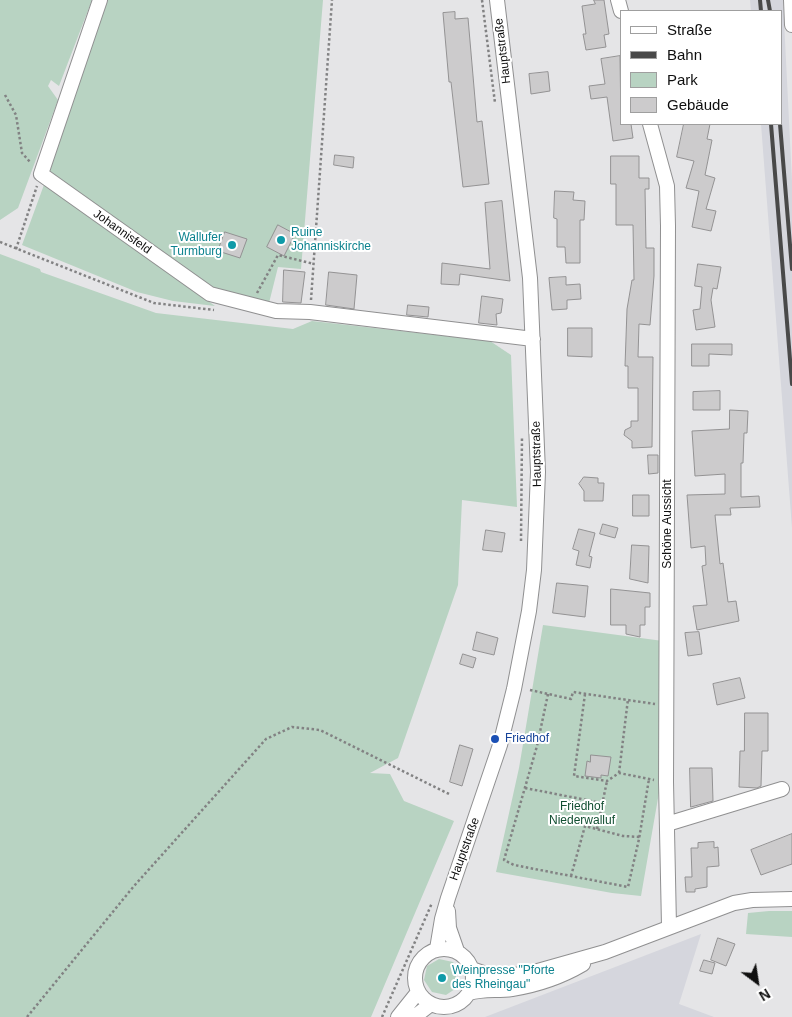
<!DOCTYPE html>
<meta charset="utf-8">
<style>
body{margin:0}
#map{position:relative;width:792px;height:1017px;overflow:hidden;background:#e5e5e7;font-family:Arial,sans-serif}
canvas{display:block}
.legend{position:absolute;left:620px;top:10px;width:162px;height:115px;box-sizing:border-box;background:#fff;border:1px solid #9f9f9f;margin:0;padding:6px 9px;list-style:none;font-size:15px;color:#0f0f0f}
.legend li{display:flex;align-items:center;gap:10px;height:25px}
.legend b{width:25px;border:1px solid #9f9f9f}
.north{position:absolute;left:732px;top:957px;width:50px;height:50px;-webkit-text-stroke:4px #fff;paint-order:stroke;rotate:149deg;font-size:14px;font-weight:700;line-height:20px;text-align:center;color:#0f0f0f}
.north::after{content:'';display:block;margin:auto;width:18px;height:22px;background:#0f0f0f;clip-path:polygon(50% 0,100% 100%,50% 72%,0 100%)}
</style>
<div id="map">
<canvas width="792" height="1017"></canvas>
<ul class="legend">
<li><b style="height:6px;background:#fff"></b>Straße</li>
<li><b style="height:6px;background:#494949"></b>Bahn</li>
<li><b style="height:14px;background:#b8d3c2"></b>Park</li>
<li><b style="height:14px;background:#cccbcc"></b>Gebäude</li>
</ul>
<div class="north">N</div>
</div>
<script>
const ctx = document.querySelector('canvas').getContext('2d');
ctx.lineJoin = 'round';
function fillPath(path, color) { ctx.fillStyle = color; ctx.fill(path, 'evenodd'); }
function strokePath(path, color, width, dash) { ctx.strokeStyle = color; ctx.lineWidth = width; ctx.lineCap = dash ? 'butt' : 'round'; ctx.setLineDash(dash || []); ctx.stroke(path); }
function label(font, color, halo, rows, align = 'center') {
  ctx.font = font + ' Arial,sans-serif'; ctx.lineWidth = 4; ctx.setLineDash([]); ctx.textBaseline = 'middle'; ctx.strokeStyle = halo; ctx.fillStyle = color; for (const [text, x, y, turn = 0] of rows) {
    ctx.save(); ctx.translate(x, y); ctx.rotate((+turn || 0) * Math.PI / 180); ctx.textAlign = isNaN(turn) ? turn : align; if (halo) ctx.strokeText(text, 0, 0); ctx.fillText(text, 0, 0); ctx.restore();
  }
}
fillPath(new Path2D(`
 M750,0H783L792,181V528L761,124H781V11H751Z
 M701,934L679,1004L714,1017H485Z`), '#d5d6dd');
fillPath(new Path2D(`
 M0,0H92L59,86L51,80L48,86L58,100L18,208L0,220Z
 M108,0H323L301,269L278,267L269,303L210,291L44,173Z
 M45,182L215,306L173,301L137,292L22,245Z
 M0,254L40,269L41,272L156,313L293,329L312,321L490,341L511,355L517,507L462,500L458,585L398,758L370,773L390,774L404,801L454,821L371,1017H0Z
 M543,625L663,641L661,781L641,896L612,893L496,872L519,768Z
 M769,911H792V937L746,934L748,913Z
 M439,959L453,962L460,972L456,973V979L461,980L458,987L446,995L432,992L424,980L427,966Z`), '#b8d3c2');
const building = new Path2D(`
 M594,0H604L609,34L604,35L606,47L586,50L583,34H586L582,6L595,4Z
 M455,12V19L468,18L477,122L482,121L489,184L463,187L451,82H449L443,13Z
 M620,56L621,124H631L633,138L613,141L607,97L591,99L589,86L605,84L601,59Z
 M548,72L550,91L531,94L529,74Z
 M684,124H710L707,139L712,140L705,175L715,178L706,209L716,211L711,231L692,227L699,191L686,188L694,161L677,157Z
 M335,155L354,157L353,168L334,165Z
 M611,156H639V178H649V189H645L646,248H654V276L650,325L639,324L638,357H653L652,447L632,448V441L624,435L625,430L631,427V421H638V388H628V366H625L627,309L632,280H634L633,225H616V184H611Z
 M555,191L574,192L573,200L585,201L584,220H580V263H566L565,247H557V219L554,218Z
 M502,201L510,281L460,274L459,285L441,284L442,263L490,269L485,203Z
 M278,225L295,234L284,256L267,247Z
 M225,232L247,239L240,258L218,251Z
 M698,264L721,267L717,289L713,288L711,300L715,327L696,330L693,310L700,309L702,287L695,286Z
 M284,270L305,272L301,303L283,302Z
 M329,272L357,275L354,309L326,305Z
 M566,277V285L580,284L581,299L567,300V309L552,310L549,278Z
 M482,296L503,299L501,313L496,314L497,325L479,323Z
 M408,305L429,307L428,317L407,315Z
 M568,328H592V357L568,356Z
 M692,344H732V355L709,354V366H692Z
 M720,391V410H693V392Z
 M730,410L748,411L747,433H744L743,463H741V497L759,496L760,507L730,508L731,515H715L720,564L723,563L728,602L736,601L739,621L697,630L693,606L707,605L702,566L706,565L705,546L691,548L687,495L725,494V474L695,476L692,431L729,429Z
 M648,455H658V473L649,474Z
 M584,477L598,478V483H604L603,501H584V491L579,484Z
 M633,495H649V516H633Z
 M603,524L618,528L615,538L600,534Z
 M579,529L595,533L589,556L592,557L590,568L576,565L579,551L573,549Z
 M486,530L505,533L502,552L483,550Z
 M632,545L649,546L648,583L630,579Z
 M557,583L588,586L585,617L553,613Z
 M611,589L650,593V607H645V625H640V637L626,634V625H611Z
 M477,632L498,638L494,655L473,650Z
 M699,632L702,654L688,656L685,633Z
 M463,654L476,658L473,668L460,664Z
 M740,678L745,698L717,705L713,684Z
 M745,713H768V751H762L761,786L757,788L739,787L740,751H744Z
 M460,745L473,749L462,786L450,782Z
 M591,755L611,757L608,776L601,775V778L585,776L587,761L590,762Z
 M690,768H712L713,801L691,807Z
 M792,834V864L761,875L751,850Z
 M714,842V848L718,847L719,866L707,867V887L695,889V892H686L685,877H692L691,848H698V843Z
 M718,938L735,944L726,966L711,960Z
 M704,960L715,963L712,974L700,971Z`);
fillPath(building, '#cccbcc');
strokePath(building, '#939293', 1);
const minor = new Path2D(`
 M100,0L41,174L210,294L276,311L310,312L533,339
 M618,0L621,11
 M791,0L792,25
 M650,124L667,186L668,226L666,782L669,926
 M667,824L782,789
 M448,911L449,928L457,951
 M415 978a29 29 0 1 1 58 0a29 29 0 1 1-58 0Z
 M437,949L442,919L448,898L500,745L514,689L529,611L534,570L538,472L530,278L497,0
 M472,969L492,976L527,974L605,952L734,903L752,900L792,899
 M469,993C483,989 497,991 512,989C537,985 561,977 583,964
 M398,1017L418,992
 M414,1017L431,1004`);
strokePath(minor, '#909091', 16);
strokePath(new Path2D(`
 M482,0L495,103
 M5,95L16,115L22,153L31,163
 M0,242L154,303L214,310
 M16,249L37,186
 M257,293L278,255L314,264
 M311,300L332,0
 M521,541L522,436
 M530,690L571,699L573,692L655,704
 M548,694L537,746L504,860L514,865L628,887L639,839L649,779
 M585,694L574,776L607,781L619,773L654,780
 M619,773L628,699
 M525,788L602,803
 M597,829L607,781
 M571,876L585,826L623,836L640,837
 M27,1017L134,886L266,739L292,727L320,730L449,794
 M382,1017L432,903`), '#828283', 2.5, [2.5, 2.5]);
strokePath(minor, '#fff', 14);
strokePath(new Path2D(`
 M760,0L761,11
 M768,0L770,11
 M771,124L792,384
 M780,124L792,269`), '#494949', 4);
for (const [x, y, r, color] of [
 [281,240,5,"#0f9aa8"],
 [232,245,5,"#0f9aa8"],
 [495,739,5,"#1a4fb4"],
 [442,978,5,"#0f9aa8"]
]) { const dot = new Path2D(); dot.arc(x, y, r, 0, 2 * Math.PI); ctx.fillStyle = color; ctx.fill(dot); strokePath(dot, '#fff', 2); }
label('12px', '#0f0f0f', '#fff', [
 ["Hauptstraße",503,51,-97],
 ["Johannisfeld",122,232,35],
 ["Hauptstraße",537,454,-91],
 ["Schöne Aussicht",668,524,-90],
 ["Hauptstraße",465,849,-70]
]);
label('12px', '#0d838f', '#fff', [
 ["Ruine",291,233],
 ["Johanniskirche",291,247],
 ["Wallufer",222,238,"right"],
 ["Turmburg",222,252,"right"],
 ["Weinpresse \"Pforte",452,971],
 ["des Rheingau\"",452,985]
], 'left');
label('12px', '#164399', '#fff', [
 ["Friedhof",505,739]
], 'left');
label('12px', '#114e31', '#fff', [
 ["Friedhof",582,807],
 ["Niederwalluf",582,821]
]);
</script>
